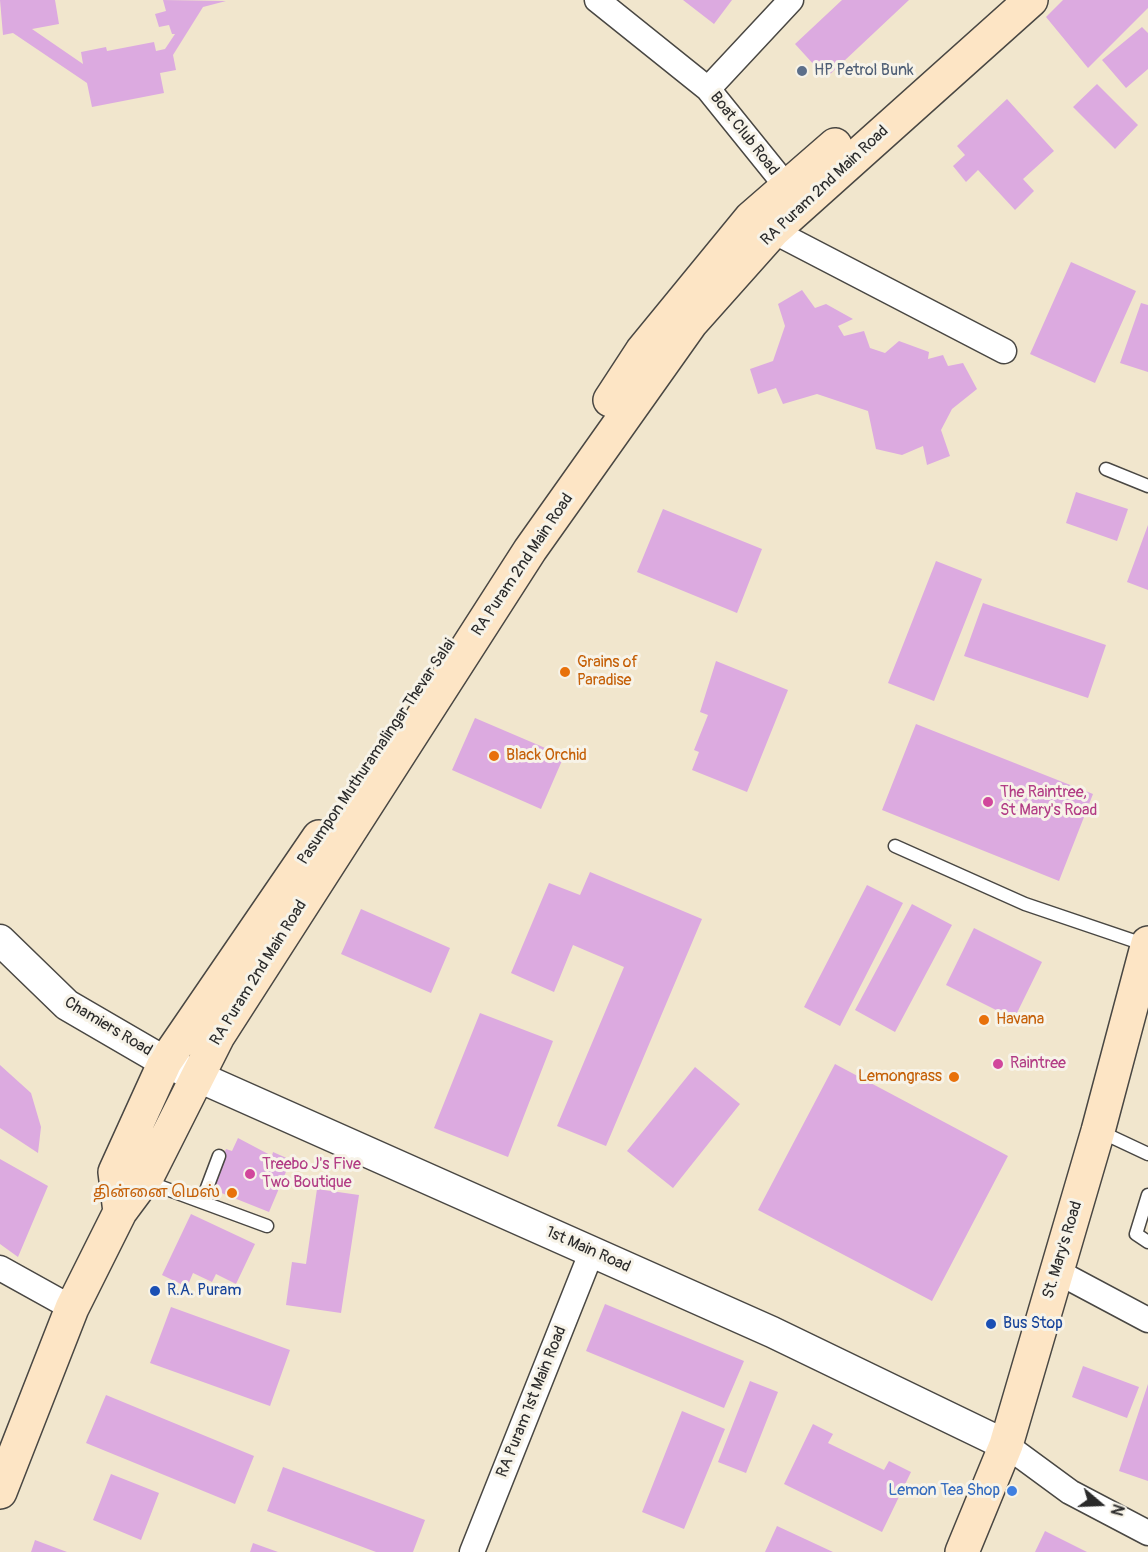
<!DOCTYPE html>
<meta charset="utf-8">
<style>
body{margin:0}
#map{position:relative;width:1148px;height:1552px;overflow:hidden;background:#f1e6cd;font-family:Pangolin,sans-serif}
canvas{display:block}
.north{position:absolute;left:1070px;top:1474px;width:60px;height:60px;-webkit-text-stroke:4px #f7f3e8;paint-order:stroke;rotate:109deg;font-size:16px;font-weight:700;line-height:24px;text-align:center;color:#2b2b2b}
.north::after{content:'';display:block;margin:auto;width:21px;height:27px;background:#2b2b2b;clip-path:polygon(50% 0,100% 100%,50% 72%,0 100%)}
</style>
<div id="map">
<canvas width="1148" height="1552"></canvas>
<div class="north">N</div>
</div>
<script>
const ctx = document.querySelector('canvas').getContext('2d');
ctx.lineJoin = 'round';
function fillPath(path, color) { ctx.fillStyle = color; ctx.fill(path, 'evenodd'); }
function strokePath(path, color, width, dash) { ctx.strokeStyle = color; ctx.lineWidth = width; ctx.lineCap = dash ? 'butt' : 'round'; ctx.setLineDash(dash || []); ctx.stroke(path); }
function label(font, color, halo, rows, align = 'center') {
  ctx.font = font + ' Pangolin,"Noto Sans Tamil",sans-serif'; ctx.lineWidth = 6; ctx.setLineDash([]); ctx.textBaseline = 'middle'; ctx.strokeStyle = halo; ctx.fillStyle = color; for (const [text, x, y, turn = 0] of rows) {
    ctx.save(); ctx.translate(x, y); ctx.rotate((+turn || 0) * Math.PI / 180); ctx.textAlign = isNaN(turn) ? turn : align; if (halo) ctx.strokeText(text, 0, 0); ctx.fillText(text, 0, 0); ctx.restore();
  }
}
fillPath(new Path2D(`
 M0,0H55L59,24L32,29L83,64L81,52L106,47L107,51L154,42L156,51L165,49L175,34H172L169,25L159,27L155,14L166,11L163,0L226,1L203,7L173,55L176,70L160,73L164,93L92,107L87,83L13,33L3,35Z
 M683,0H732L714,24Z
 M842,0H909L826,78L795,44Z
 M1063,0H1148V8L1088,68L1046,17Z
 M1142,27L1148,33V69L1126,88L1102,60Z
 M1097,84L1138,125L1115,149L1073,107Z
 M1007,99L1054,151L1023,179L1034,191L1015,210L978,170L966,182L953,166L965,155L957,146Z
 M1071,262L1136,291L1095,383L1030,354Z
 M802,290L815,308L826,304L853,319L838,326L844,336L864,331L870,348L885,353L899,341L929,352L928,359L943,355L948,366L963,363L977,389L952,409L941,430L950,456L927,465L923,446L902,455L876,449L868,411L817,394L783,404L776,388L758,394L750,369L773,361L785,326L778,304Z
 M1141,303L1148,305V372L1120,363Z
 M1076,492L1128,509L1117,541L1066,523Z
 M663,509L762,549L737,613L637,572Z
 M1148,525V590L1127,582Z
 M936,561L982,579L934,701L888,683Z
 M983,603L1106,645L1088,698L964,656Z
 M716,661L788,690L747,792L692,770L699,752L694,750L708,715L700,712Z
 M475,718L564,756L541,809L452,770Z
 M916,724L1093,794L1059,881L882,810Z
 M590,872L702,919L606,1146L557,1126L624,967L573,945L554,992L511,973L549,883L580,895Z
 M867,885L903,903L840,1026L804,1007Z
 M912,904L952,925L895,1032L855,1010Z
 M361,909L450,948L431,993L341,954Z
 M974,928L1042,962L1014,1019L946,985Z
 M480,1013L553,1041L508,1157L434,1128Z
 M835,1064L1008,1156L932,1301L758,1210Z
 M0,1065L31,1093L41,1127L38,1153L0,1128Z
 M695,1067L740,1104L673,1188L627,1151Z
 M238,1138L272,1156L273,1152L291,1160L269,1212L209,1188L226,1149L232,1151Z
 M0,1159L48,1186L18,1257L0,1244Z
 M317,1189L359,1195L341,1313L286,1305L292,1262L306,1264Z
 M191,1214L255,1244L236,1284L216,1274L212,1282L193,1273L187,1287L162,1275Z
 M605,1304L744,1361L724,1408L586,1351Z
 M171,1307L290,1350L270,1406L150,1363Z
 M1083,1366L1139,1387L1127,1418L1072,1397Z
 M750,1381L778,1392L746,1473L718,1462Z
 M1148,1384V1481L1119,1471Z
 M106,1395L254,1456L235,1504L86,1443Z
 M682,1411L725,1429L684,1529L642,1512Z
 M813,1424L833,1434L828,1443L884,1470L889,1461L911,1472L882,1532L784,1484Z
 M283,1467L425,1520L413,1552H376L267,1511Z
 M111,1474L159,1493L141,1540L93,1520Z
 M777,1526L833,1552H765Z
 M1045,1531L1087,1552H1035Z
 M35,1540L67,1552H31Z
 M253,1543L278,1552H250Z`), '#dcaae0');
const service = new Path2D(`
 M1106,469L1148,486
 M895,846L1025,904L1146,945
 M1099,1131L1148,1154
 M145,1181L267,1226
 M1148,1195L1136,1234L1148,1242
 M202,1201L219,1156`);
const minor = new Path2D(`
 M597,0L708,89L796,198
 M708,89L791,0
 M773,231L1004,351
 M0,1268L72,1308
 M1056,1271L1148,1320
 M1006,1445L1070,1492L1148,1533
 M472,1552L592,1251`);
const tertiary = new Path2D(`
 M0,940L67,1005L165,1062L772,1332L1006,1445`);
const secondary = new Path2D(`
 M610,400L642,351L751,218L835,145
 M120,1212L115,1172L165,1062L319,837
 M0,1492L72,1308L120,1212L149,1173L218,1036L530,550L691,323L773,231L1031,0
 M962,1552L1006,1445L1098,1131L1148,943`);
strokePath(service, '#494743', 15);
strokePath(minor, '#494743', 27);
strokePath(tertiary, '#494743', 33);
strokePath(secondary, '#494743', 36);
strokePath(service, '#fff', 12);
strokePath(minor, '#fff', 24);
strokePath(tertiary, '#fff', 30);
strokePath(secondary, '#fde5c5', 33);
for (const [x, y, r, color] of [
 [802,71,6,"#5c6f8a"],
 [565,672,6,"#e8710a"],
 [494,756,6,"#e8710a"],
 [988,802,6,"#d1479c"],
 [984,1020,6,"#e8710a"],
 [998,1064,6,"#d1479c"],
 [954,1077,6,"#e8710a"],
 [250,1174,6,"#d1479c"],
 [232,1193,6,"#e8710a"],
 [155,1291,6,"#1a4fb4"],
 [991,1324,6,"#1a4fb4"],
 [1012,1491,6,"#3f7fe0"]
]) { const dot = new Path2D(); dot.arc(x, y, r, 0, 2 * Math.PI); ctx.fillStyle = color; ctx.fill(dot); strokePath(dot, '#f7f3e8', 2); }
label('16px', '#4e5e75', '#f7f3e8', [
 ["HP Petrol Bunk",814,71]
], 'left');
label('16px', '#2b2b2b', '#f7f3e8', [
 ["Boat Club Road",744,134,52],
 ["RA Puram 2nd Main Road",825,186,-43],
 ["RA Puram 2nd Main Road",523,565,-56],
 ["Pasumpon Muthuramalingar Thevar Salai",377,752,-56],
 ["RA Puram 2nd Main Road",259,973,-58],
 ["Chamiers Road",108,1027,31],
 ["1st Main Road",588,1250,24],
 ["St. Mary's Road",1063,1250,-73],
 ["RA Puram 1st Main Road",532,1402,-68]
]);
label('16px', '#c56008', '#f7f3e8', [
 ["Grains of",577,663],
 ["Paradise",577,681],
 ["Black Orchid",506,756],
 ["Havana",996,1020],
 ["Lemongrass",942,1077,"right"],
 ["தின்னை மெஸ்",220,1193,"right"]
], 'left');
label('16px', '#b23c85', '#f7f3e8', [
 ["The Raintree,",1000,793],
 ["St Mary's Road",1000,811],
 ["Raintree",1010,1064],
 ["Treebo J's Five",262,1165],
 ["Two Boutique",262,1183]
], 'left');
label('16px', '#164399', '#f7f3e8', [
 ["R.A. Puram",167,1291],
 ["Bus Stop",1003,1324]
], 'left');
label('16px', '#366cbe', '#f7f3e8', [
 ["Lemon Tea Shop",1000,1491]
], 'right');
</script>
